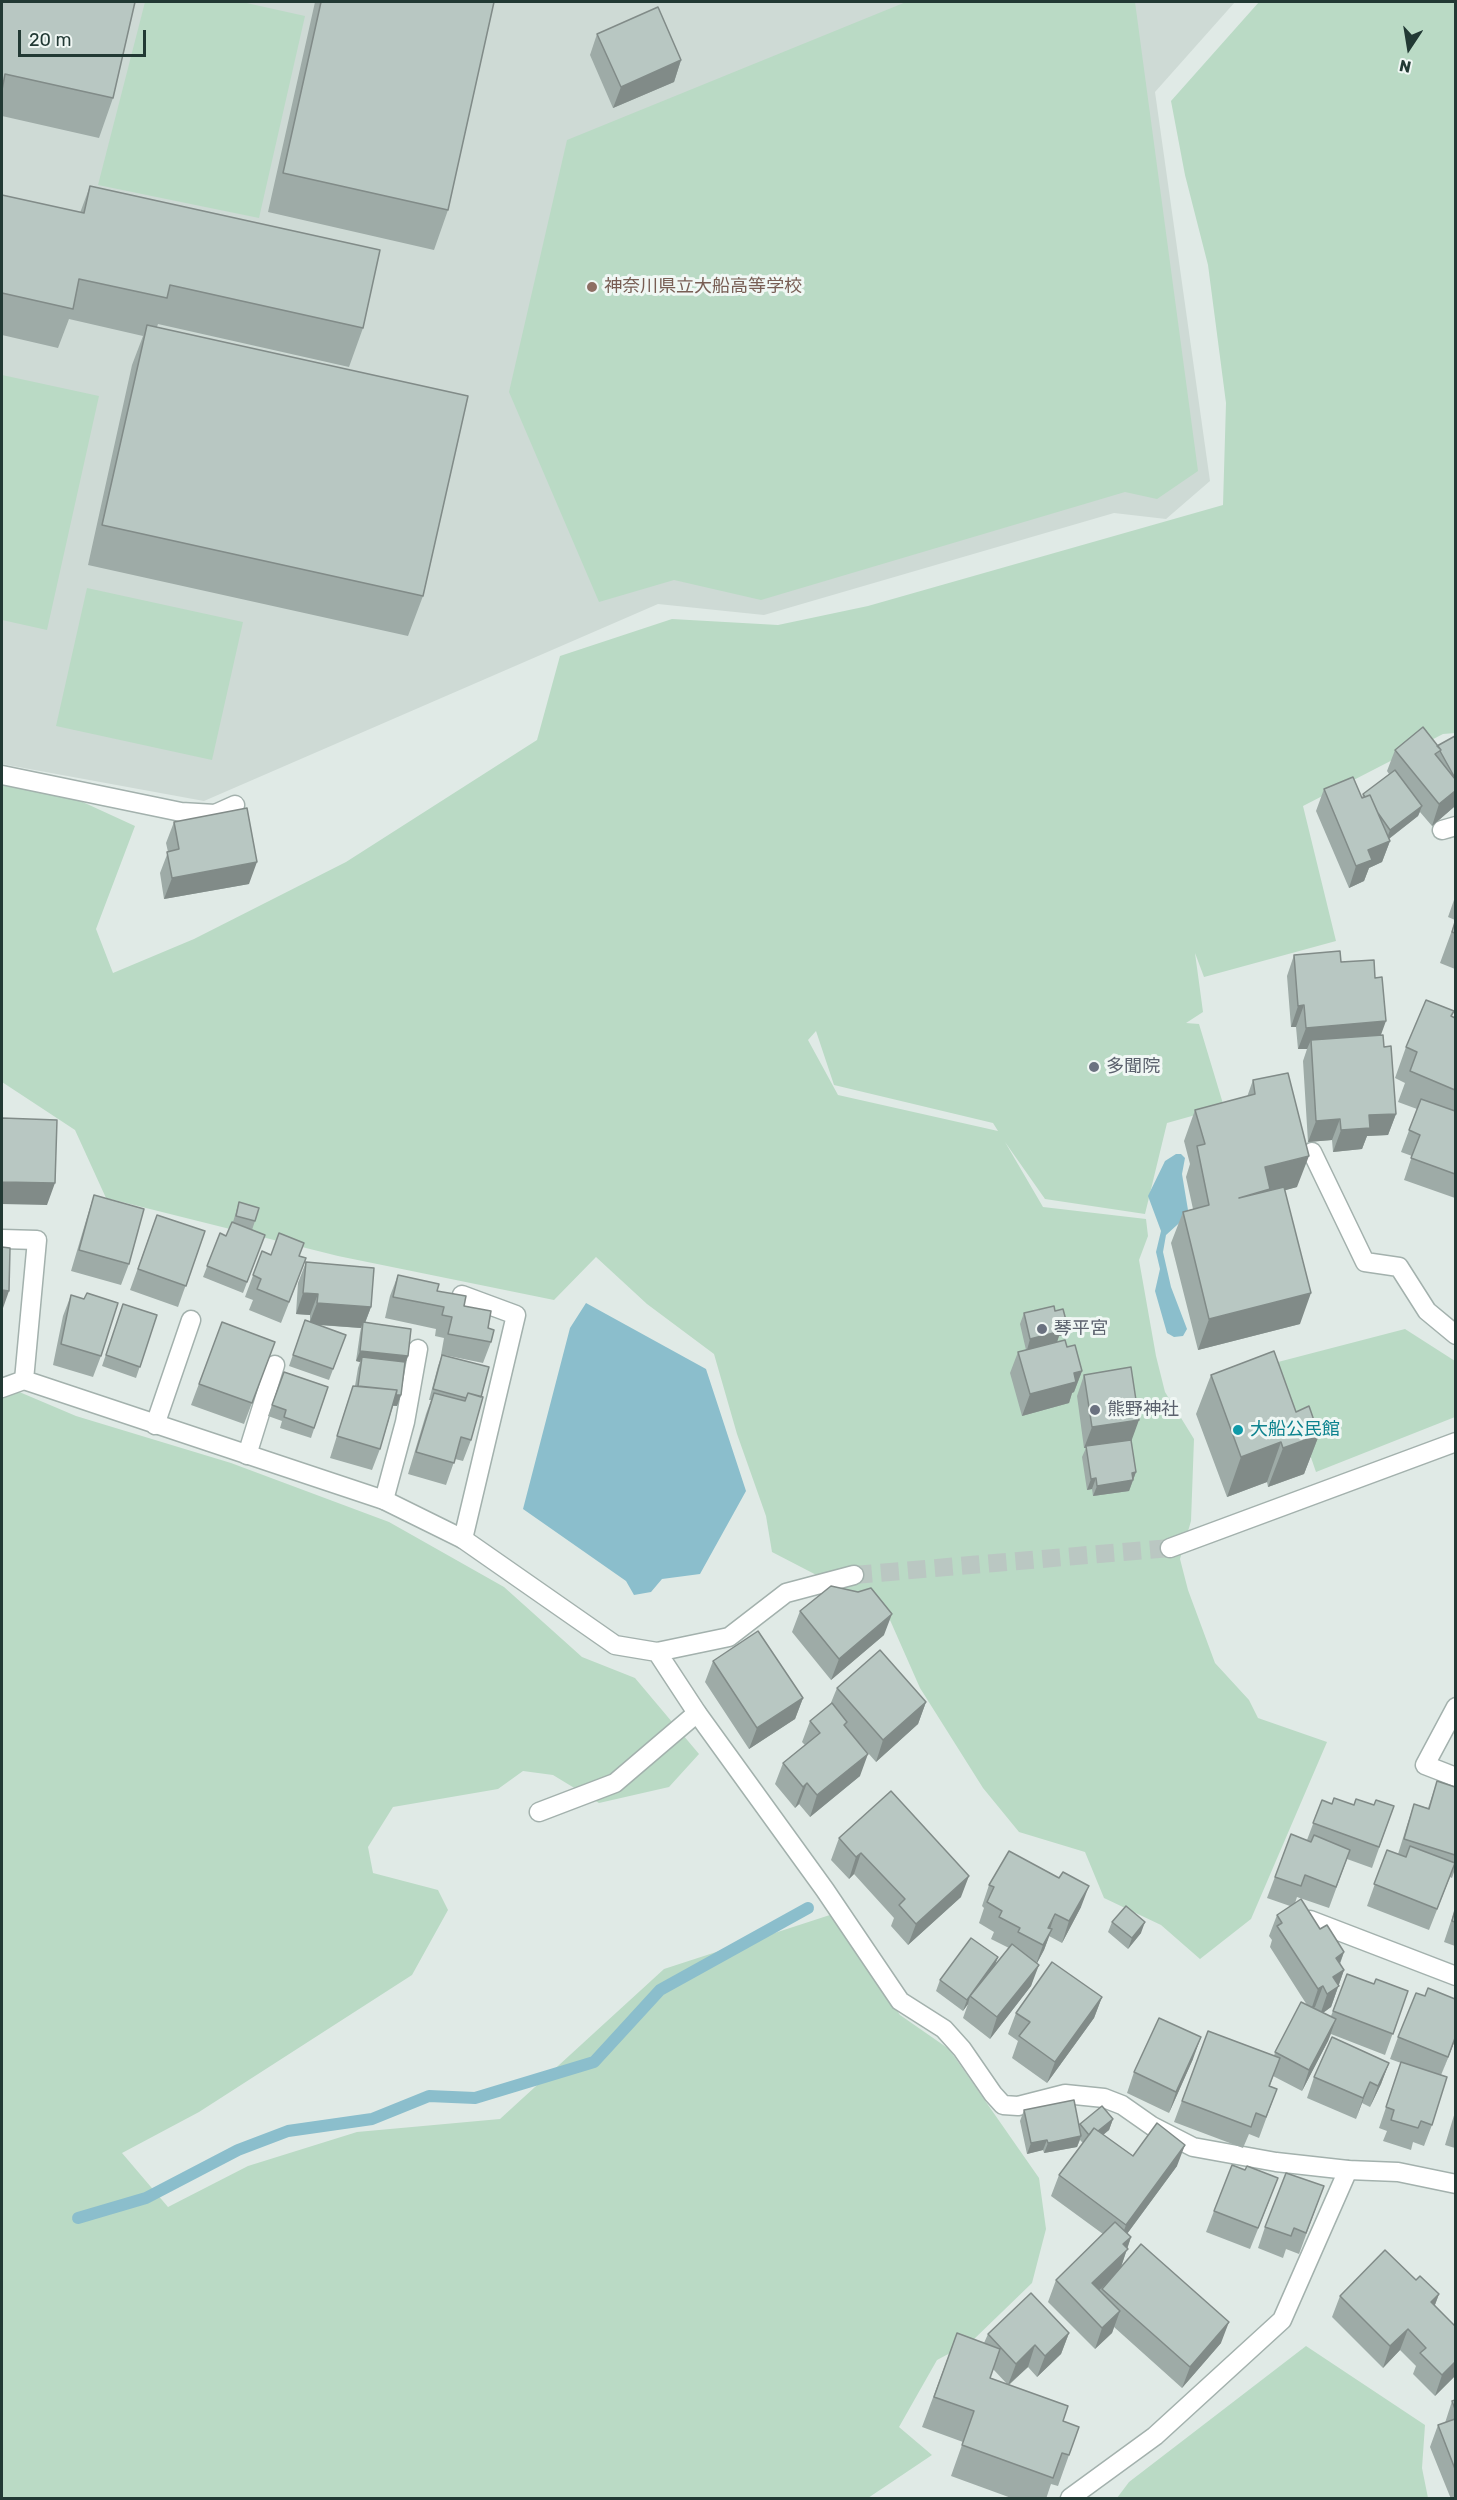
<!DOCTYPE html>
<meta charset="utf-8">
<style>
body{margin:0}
#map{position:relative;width:1457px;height:2500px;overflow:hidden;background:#e0eae6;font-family:Rubik,sans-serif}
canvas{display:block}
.frame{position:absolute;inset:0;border:3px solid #223934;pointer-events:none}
.north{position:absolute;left:1379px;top:18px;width:60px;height:60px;-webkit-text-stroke:4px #f0f7f4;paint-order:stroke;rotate:192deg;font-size:16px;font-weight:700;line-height:24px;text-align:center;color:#223934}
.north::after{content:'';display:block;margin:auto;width:21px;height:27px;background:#223934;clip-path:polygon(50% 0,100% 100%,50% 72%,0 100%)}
.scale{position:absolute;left:18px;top:30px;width:128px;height:27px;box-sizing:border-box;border:3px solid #223934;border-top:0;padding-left:8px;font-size:18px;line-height:21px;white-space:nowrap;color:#223934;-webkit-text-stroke:4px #f0f7f4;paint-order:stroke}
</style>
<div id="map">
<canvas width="1457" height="2500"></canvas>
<div class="frame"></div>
<div class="north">N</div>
<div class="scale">20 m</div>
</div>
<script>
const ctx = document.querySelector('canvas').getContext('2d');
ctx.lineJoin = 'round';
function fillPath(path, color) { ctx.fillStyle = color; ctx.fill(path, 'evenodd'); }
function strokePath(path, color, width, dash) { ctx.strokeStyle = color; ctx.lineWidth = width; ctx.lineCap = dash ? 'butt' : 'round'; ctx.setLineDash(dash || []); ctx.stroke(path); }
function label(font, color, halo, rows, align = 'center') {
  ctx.font = font + ' Rubik,"Noto Sans JP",sans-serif'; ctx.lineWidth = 6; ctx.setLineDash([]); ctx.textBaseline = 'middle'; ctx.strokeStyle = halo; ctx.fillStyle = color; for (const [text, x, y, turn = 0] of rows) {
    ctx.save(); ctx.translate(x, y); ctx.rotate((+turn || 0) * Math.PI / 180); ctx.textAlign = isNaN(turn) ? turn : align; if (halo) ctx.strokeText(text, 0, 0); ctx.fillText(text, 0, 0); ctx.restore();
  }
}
fillPath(new Path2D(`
 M2,2H1235L1155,92L1210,481L1166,519L1114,513L764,615L658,604L204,801L2,764Z`), '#cedad5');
fillPath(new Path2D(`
 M145,2H242L305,16L259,218L98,185Z
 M906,2H1135L1198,471L1157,499L1125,492L761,600L674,580L599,602L509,392L567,140Z
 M1259,2H1455V733L1443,734L1303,806L1336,941L1204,977L1195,953L1203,1012L1186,1023L1199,1024L1224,1107L1167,1123L1145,1214L1045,1199L1005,1142L1043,1207L1146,1219L1148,1236L1139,1260L1156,1356L1165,1392L1194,1439L1191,1521L1180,1559L1188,1590L1215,1663L1249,1700L1258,1718L1327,1742L1251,1919L1200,1959L1161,1925L1104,1898L1085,1852L1019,1832L983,1788L920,1688L886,1611L772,1552L766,1516L737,1434L714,1354L647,1304L596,1257L554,1300L338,1256L106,1198L75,1130L2,1082V765L135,826L96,929L113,973L194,939L346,862L537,740L560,656L672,619L778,625L868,606L1223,505L1226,403L1208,265L1185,175L1171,101ZM816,1031L834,1085L993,1123L998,1131L838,1095L808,1040Z
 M2,375L99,396L47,630L2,620Z
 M87,588L243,622L212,760L56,726Z
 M1405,1329L1455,1361V1417L1316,1472L1278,1362Z
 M2,1380L17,1391L76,1416L231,1463L389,1522L504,1587L582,1657L635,1678L699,1754L669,1787L599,1803L553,1775L523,1771L498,1789L393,1807L368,1847L373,1873L438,1890L448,1910L412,1975L199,2112L122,2153L168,2207L248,2166L357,2132L500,2119L664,1969L833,1914L900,2015L949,2049L1039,2178L1046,2229L1032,2283L971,2342L937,2360L899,2427L932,2455L868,2498H2Z
 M1306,2346L1425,2425L1422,2468L1428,2498H1117L1129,2482Z`), '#badac5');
fillPath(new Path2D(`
 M1176,1154H1181L1185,1158L1182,1174L1188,1210L1187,1216L1166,1235L1163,1252L1171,1287L1187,1329L1183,1336L1174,1337L1167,1333L1155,1291L1160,1269L1156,1252L1161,1231L1148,1196L1165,1161Z
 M586,1303L706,1369L746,1491L700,1574L662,1579L651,1592L634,1595L626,1581L523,1509L570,1328Z`), '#8bbecc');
strokePath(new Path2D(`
 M78,2218L146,2198L238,2150L288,2131L372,2119L429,2096L475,2098L594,2062L660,1990L808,1908`), '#8bbecc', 12);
strokePath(new Path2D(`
 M854,1575L1170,1548`), '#bac7c2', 18, [18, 9]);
const service = new Path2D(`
 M2,775L181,812L215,814L235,805
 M1442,830L1456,826
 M1312,1152L1365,1262L1399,1267L1427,1311L1456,1335
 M462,1295L516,1315L463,1539
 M155,1425L191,1320
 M247,1455L275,1365
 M384,1500L405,1422L418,1349
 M539,1812L615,1783L697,1713
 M1310,1920L1456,1976
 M1070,2498L1155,2436L1282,2320L1348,2170`);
const minor = new Path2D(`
 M2,1239L37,1240L24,1380
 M2,1388L24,1380L384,1500L463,1539L615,1645L657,1652L729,1637L786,1593L854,1575
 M1170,1548L1456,1442
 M657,1652L697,1713L825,1890L900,2001L944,2029L962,2049L993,2094L1003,2105L1018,2106L1065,2094L1104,2098L1122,2105L1152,2126L1193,2147L1276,2162L1348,2170L1398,2172L1456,2184
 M1456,1707L1425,1765L1456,1777`);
strokePath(service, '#a3b1ad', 21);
strokePath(minor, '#a3b1ad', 21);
strokePath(service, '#fff', 18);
strokePath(minor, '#fff', 18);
fillPath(new Path2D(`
 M2,2L113,98L99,138L2,116Z
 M315,2H494L448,210L434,250L268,212Z
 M597,34L681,60L674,82L613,108L590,55Z
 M90,186L363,328L349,367L158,324L157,327L423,596L408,636L88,565L132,365L143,336L69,319L58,348L2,335V195L80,213Z
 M1455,736L1454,807L1432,826L1420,812L1418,816L1389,839L1390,841L1382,862L1369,868L1364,881L1349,888L1316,811L1324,789L1362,798L1363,794L1389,774L1387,771L1395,750L1437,746Z
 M174,822L249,884L164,899L160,873L168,852L166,843Z
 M1455,897V920L1448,917Z
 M1455,922V969L1440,963Z
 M1294,955L1341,962L1380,1035L1384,1047L1396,1114L1388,1135L1367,1136L1362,1149L1333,1152L1332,1140L1308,1142L1303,1061L1307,1049H1298L1296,1027H1291L1287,976Z
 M1452,1016L1455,1018V1198L1404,1180L1412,1156L1401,1152L1417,1109L1398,1102L1405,1083L1395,1078L1406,1047Z
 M1253,1080L1297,1187L1285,1190L1300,1324L1198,1350L1171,1243L1183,1212L1193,1209L1186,1177L1190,1164L1184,1141L1195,1110L1247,1097Z
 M94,1195L129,1264L121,1285L71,1271L87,1217Z
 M239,1202L255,1221L252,1230L265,1235L243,1293L203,1277L220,1233L226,1236L233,1222Z
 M157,1215L205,1231L178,1307L130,1290Z
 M262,1251L271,1255L300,1256L298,1280L281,1323L249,1310L253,1300L245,1297Z
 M306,1262L371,1307L365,1323L408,1356L405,1364L401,1395L397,1406H393L380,1449L372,1470L330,1458L346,1407L353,1386H355L358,1368L360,1362L356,1361L360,1333L361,1328L318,1325L346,1335L329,1380L289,1366L305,1320L310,1322V1315L296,1314L298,1283Z
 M398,1275L437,1291L464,1306L488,1328L491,1342L483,1363L444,1355L481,1397L471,1440L463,1461L455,1459L446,1485L408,1474L426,1414L431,1400H429L438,1366L442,1355H441L444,1338L435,1336L436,1329L385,1318L390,1296Z
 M71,1295L101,1356L93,1377L53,1365L63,1316Z
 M123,1304L157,1315L136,1378L102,1366Z
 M1055,1311L1067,1324L1064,1335L1059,1336L1057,1342L1067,1347L1082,1371L1074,1392L1072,1393L1069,1403L1022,1416L1010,1373L1018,1352L1026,1350L1020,1324L1024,1313Z
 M222,1322L275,1342L244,1424L191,1405Z
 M284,1372L328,1387L311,1438L280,1428L282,1421L268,1416Z
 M1084,1375L1131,1441L1136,1472L1129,1491L1093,1496L1092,1489L1087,1490L1082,1457L1086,1448H1084L1077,1396Z
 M1211,1375L1296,1412L1319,1435L1304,1474L1268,1487L1267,1482L1227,1497L1196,1414Z
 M800,1611L884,1635L831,1680L792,1632Z
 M713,1661L803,1698L795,1719L749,1749L705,1682Z
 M837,1688L926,1702L918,1724L876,1762L853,1736L860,1776L810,1817L799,1804L795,1808L775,1784L783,1763L805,1745L802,1742L810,1721L830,1705Z
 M1437,1781L1455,1787V1869L1452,1878L1450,1877L1429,1930L1367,1906L1387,1850L1398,1854L1407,1825L1414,1804L1428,1808Z
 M1322,1800L1332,1804L1394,1806L1372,1868L1347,1859L1329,1908L1297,1897L1295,1903L1320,1929L1344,1952L1340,1964L1344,1970L1331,2007L1323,2013L1331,2016L1347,1974L1374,1984L1408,1991L1385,2055L1331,2034L1328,2041L1302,2091L1273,2076L1270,2086L1277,2089L1259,2138L1249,2134L1243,2148L1174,2122L1208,2031L1274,2056L1275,2052L1307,2005L1270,1947L1272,1940L1269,1936L1277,1915L1290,1906L1267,1898L1291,1834L1307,1840Z
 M839,1838L961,1897L908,1945L891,1926L894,1918L854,1874L849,1879L831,1860Z
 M989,1885L1081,1907L1062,1943L1049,1936L1044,1950L1037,1963L1031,1986L990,2039L963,2018L968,2004L963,2011L936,1991L940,1980L995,1965L1009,1948L991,1939L994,1932L979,1923L984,1908L982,1906Z
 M1455,1909V1946L1444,1942Z
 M1112,1922L1141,1933L1128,1949L1108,1932Z
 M1425,1996L1455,2040L1441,2075L1432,2125L1424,2146L1413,2142L1411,2150L1383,2141L1387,2131L1379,2128L1401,2063L1390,2059L1398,2037Z
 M1102,1997L1094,2018L1047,2083L1012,2058L1018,2041L1008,2034L1016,2013Z
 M1193,2059L1169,2113L1127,2093L1134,2072Z
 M1389,2063L1381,2084L1370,2107L1362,2103L1356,2119L1307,2098L1314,2077Z
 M1024,2110L1079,2126L1080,2124L1113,2119L1109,2130L1103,2135L1133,2156L1177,2166L1127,2234L1131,2237L1121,2267L1221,2343L1182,2388L1114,2327L1112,2333L1095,2349L1048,2302L1056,2280L1103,2234L1051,2196L1059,2175L1083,2143L1080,2140L1077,2147L1044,2153L1043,2150L1027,2154L1020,2121Z
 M1455,2112V2148L1445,2145Z
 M1324,2186L1299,2254L1286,2249L1283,2258L1258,2248L1265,2227Z
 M1270,2199L1250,2249L1206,2232L1214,2211Z
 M1416,2280L1439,2294L1435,2305L1455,2326V2376L1435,2396L1413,2374L1416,2366L1400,2350L1383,2368L1332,2317L1340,2296Z
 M957,2333L984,2343L988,2334L1069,2333L1061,2354L1037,2377L1028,2367L1009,2385L1063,2421L1079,2427L1058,2486L1051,2484L1046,2499H1014L951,2476L963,2442L922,2427ZM993,2369L1008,2385L990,2378Z
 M1455,2400V2499H1451L1430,2447L1438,2425L1445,2423L1452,2401Z`), '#9eaba7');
fillPath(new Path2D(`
 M681,60L674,82L613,108L621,87Z
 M1455,791V803L1454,807L1432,826L1439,804Z
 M1422,806L1418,816L1386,841L1390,830Z
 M1390,841L1382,862L1369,868L1364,881L1349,888L1356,866L1368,850Z
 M257,862L249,884L164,899L172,878Z
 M1304,1005L1296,1027H1291L1298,1006Z
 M1386,1021L1378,1043L1311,1040L1307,1049H1298L1306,1028Z
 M1396,1114L1388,1135L1367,1136L1362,1149L1333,1152L1341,1130L1369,1115Z
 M1340,1119L1332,1140L1308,1142L1316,1121Z
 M1309,1156L1297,1187L1268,1195L1228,1229L1265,1167Z
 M2,1182L55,1183L47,1205L2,1204Z
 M2,1290L9,1291L2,1311Z
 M303,1293L318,1294L310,1315L296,1314Z
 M1311,1293L1300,1324L1198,1350L1209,1319Z
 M317,1303L371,1307L363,1328V1322L361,1328L309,1324Z
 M1067,1324L1064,1335L1059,1336L1057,1342L1027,1350L1030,1339L1059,1326Z
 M360,1351L408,1356L404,1367L362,1357L360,1362L356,1361Z
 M1082,1371L1074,1392L1072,1393L1069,1403L1022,1416L1030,1394L1074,1373Z
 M357,1390L401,1395L397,1406L353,1401Z
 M1139,1420L1131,1442L1084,1448L1092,1427Z
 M1319,1435L1304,1474L1268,1487L1283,1448Z
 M1281,1442L1267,1482L1227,1497L1241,1457Z
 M1136,1472L1129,1491L1093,1496L1097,1486Z
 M1096,1478L1092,1489L1087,1490L1091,1479Z
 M892,1614L884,1635L831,1680L839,1659Z
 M803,1698L795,1719L749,1749L757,1728Z
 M926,1702L918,1724L876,1762L883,1740Z
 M868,1754L860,1776L810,1817L817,1795Z
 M807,1783L799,1804L795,1808L803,1787Z
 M861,1853L854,1874L849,1879L856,1857Z
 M969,1876L961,1897L908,1945L916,1924Z
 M1089,1886L1081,1907L1062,1943L1069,1921Z
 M1055,1914L1048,1935V1928Z
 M1145,1922L1141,1933L1128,1949L1132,1938Z
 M1052,1929L1044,1950L1035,1967L1043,1945Z
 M1344,1952L1336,1973V1958Z
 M998,1957L994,1968L970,1996L968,2004L963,2011L967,2000Z
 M1039,1965L1031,1986L990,2039L997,2017Z
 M1344,1970L1331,2007L1320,2015L1333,1977Z
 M1323,1986L1315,2007L1311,2010L1318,1989Z
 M1102,1997L1094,2018L1047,2083L1055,2062Z
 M1336,2019L1328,2041L1302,2091L1309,2070Z
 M1201,2037L1193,2059L1169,2113L1176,2092Z
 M1455,2038V2040L1440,2078L1448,2057Z
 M1389,2063L1381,2084L1370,2107L1378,2086Z
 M1370,2082L1362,2103L1356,2119L1363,2098Z
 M1113,2119L1109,2130L1087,2148L1091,2137Z
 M1081,2136L1077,2147L1044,2153L1048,2143Z
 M1047,2140L1043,2150L1027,2154L1031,2143Z
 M1185,2145L1177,2166L1118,2246L1126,2225Z
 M1131,2237L1120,2270L1085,2304L1092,2283L1123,2244Z
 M1439,2294L1431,2315V2302Z
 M1120,2311L1112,2333L1095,2349L1102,2328Z
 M1229,2322L1221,2343L1182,2388L1190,2367Z
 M1408,2329L1400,2350L1383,2368L1390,2346Z
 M1069,2333L1061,2354L1037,2377L1045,2356Z
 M1035,2345L1028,2367L1008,2385L1016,2364Z
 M1455,2362V2376L1435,2396L1442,2375Z`), '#818b88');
const building = new Path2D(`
 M2,2H135L113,98L5,74L2,90Z
 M321,2H494L448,210L283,173Z
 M658,7L681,60L621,87L597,34Z
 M90,186L380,250L363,328L170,285L167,298L79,279L73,309L2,293V195L84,213Z
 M147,325L468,396L423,596L102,525Z
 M1423,727L1441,750L1435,754L1455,779V791L1439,804L1395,750Z
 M1455,736V778L1440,751L1441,750L1437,746Z
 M1395,770L1422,806L1390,830L1378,813L1370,795L1365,797L1363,794Z
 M1353,777L1362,798L1370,795L1390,841L1368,850L1372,860L1356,866L1324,789Z
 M247,808L257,862L172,878L167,852L179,849L174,822Z
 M1455,922V933L1452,932Z
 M1340,951L1341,962L1374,960L1375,978L1382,977L1386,1021L1306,1028L1304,1005L1298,1006L1294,955Z
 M1426,1000L1454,1011L1451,1016L1455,1018V1090L1410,1071L1417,1052L1406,1047Z
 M1383,1035L1384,1047L1391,1046L1396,1114L1369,1115L1370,1128L1341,1130L1340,1119L1316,1121L1311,1040Z
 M1288,1073L1309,1156L1265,1167L1270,1189L1239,1198L1284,1187L1311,1293L1209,1319L1183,1212L1209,1205L1197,1146L1205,1144L1195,1110L1255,1094L1253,1080Z
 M1421,1099L1455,1111V1174L1411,1158L1420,1135L1409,1130Z
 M2,1118L57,1120L55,1183L2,1182Z
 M94,1195L144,1209L129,1264L79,1250Z
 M239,1202L259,1208L255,1221L236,1216Z
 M157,1215L205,1231L186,1286L138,1269Z
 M232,1222L265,1235L247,1282L207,1266L220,1233L226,1236Z
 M279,1233L304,1243L299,1256L306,1258L289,1302L257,1289L261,1279L253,1275L262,1251L271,1255Z
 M2,1247L10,1248L9,1291L2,1290Z
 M306,1262L374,1268L371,1307L317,1303L318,1294L303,1293Z
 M398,1275L439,1284L437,1291L466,1296L464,1306L491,1311L488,1328L494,1330L491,1342L448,1334L452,1317L442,1315L444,1307L393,1297Z
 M87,1293L118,1303L101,1356L61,1344L71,1295L84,1299Z
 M123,1304L157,1315L140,1367L106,1355Z
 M1054,1306L1055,1311L1063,1309L1067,1324L1059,1326L1061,1331L1030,1339L1024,1313Z
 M305,1320L346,1335L333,1369L293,1355Z
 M222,1322L275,1342L252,1403L199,1384Z
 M363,1322L411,1329L408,1356L360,1351Z
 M1065,1340L1067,1347L1075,1345L1082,1371L1074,1373L1076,1382L1030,1394L1018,1352Z
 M1274,1351L1296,1412L1309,1406L1319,1435L1283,1448L1281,1442L1241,1457L1211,1375Z
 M442,1355L489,1367L481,1397L468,1393L466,1398L433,1389Z
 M362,1357L405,1362L401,1395H396L397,1390L358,1386Z
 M1131,1367L1139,1420L1092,1427L1084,1375Z
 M284,1372L328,1387L314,1428L284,1417L286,1410L272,1405Z
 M353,1386L397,1390L380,1449L337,1436Z
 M434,1393L465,1401L468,1393L483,1397L471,1440L461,1437L454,1463L416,1452Z
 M1131,1440L1136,1472L1132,1473L1133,1480L1097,1486L1096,1478L1091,1479L1086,1446Z
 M831,1586L858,1592L871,1588L892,1614L839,1659L800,1611Z
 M758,1631L803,1698L757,1728L713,1661Z
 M880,1650L926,1702L883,1740L837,1688Z
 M832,1703L847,1722L844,1725L868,1754L817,1795L807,1783L803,1787L783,1763L820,1733L810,1721Z
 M1437,1781L1455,1787V1855L1404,1839L1414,1804L1429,1809Z
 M891,1791L969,1876L916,1924L899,1905L905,1899L861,1853L856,1857L839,1838Z
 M1334,1798L1354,1805L1356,1799L1374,1805L1376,1800L1394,1806L1379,1847L1313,1823L1322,1800L1332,1804Z
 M1291,1834L1311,1842L1314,1835L1350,1850L1336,1887L1305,1875L1301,1886L1275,1877Z
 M1410,1846L1455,1863L1437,1909L1374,1884L1387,1850L1406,1857Z
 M1009,1851L1059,1878L1063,1872L1089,1886L1069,1921L1055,1914L1048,1928L1052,1929L1043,1945L1018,1932L1020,1928L999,1917L1002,1911L987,1902L994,1887L989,1885Z
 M1301,1899L1320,1929L1327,1925L1344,1952L1336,1958L1344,1970L1333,1977L1339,1986L1327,1994L1323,1986L1318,1989L1277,1926L1282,1923L1277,1915Z
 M1126,1906L1145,1922L1132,1938L1112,1922Z
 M1455,1910V1922L1452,1921Z
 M971,1938L998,1957L967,2000L940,1980Z
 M1012,1944L1039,1965L997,2017L970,1996Z
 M1052,1962L1102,1997L1055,2062L1019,2036L1030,2022L1016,2013Z
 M1347,1974L1374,1984L1376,1979L1408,1991L1393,2034L1333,2011Z
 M1428,1988L1455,1999V2038L1448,2057L1398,2037L1416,1993L1425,1996Z
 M1301,2002L1336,2019L1309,2070L1275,2052Z
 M1159,2018L1201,2037L1176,2092L1134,2072Z
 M1208,2031L1280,2058L1269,2086L1277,2089L1266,2117L1256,2113L1251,2127L1182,2101Z
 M1332,2037L1389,2063L1378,2086L1370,2082L1363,2098L1314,2077Z
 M1401,2062L1447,2077L1432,2125L1421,2121L1418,2128L1391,2120L1394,2110L1386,2107Z
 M1074,2100L1081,2136L1048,2143L1047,2140L1031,2143L1024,2110Z
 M1102,2106L1113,2119L1098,2131L1094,2128L1089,2135L1080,2124Z
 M1157,2123L1185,2145L1126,2225L1059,2175L1094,2128L1133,2156Z
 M1232,2165L1245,2170L1247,2166L1278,2178L1258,2228L1214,2211Z
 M1286,2173L1324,2186L1306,2233L1294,2228L1291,2236L1265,2227Z
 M1115,2222L1131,2237L1123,2244L1128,2249L1092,2283L1120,2311L1102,2328L1056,2280Z
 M1141,2244L1229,2322L1190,2367L1102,2289Z
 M1385,2250L1416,2280L1420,2276L1439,2294L1431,2302L1455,2326V2362L1442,2375L1420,2353L1426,2348L1408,2329L1390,2346L1340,2296Z
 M1031,2293L1069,2333L1045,2356L1035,2345L1016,2364L988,2334Z
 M957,2333L1000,2349L990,2378L1068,2406L1063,2421L1079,2427L1069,2455L1062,2453L1053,2478L962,2445L974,2411L934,2397Z
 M1455,2400V2409L1452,2401Z
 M1455,2419V2469L1438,2425Z`);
fillPath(building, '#b8c7c2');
strokePath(building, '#818b88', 1.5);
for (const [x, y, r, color] of [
 [592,287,6,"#8d6e63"],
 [1094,1067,6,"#6b7280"],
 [1042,1329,6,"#6b7280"],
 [1095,1410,6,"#6b7280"],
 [1238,1430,6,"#0f9aa8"]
]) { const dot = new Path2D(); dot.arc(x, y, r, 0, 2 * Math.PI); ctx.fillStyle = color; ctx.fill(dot); strokePath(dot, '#f0f7f4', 2); }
label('18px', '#785e54', '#f0f7f4', [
 ["神奈川県立大船高等学校",604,287]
], 'left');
label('18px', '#5b616d', '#f0f7f4', [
 ["多聞院",1106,1067],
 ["琴平宮",1054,1329],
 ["熊野神社",1107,1410]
], 'left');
label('18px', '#0d838f', '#f0f7f4', [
 ["大船公民館",1250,1430]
], 'left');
</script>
